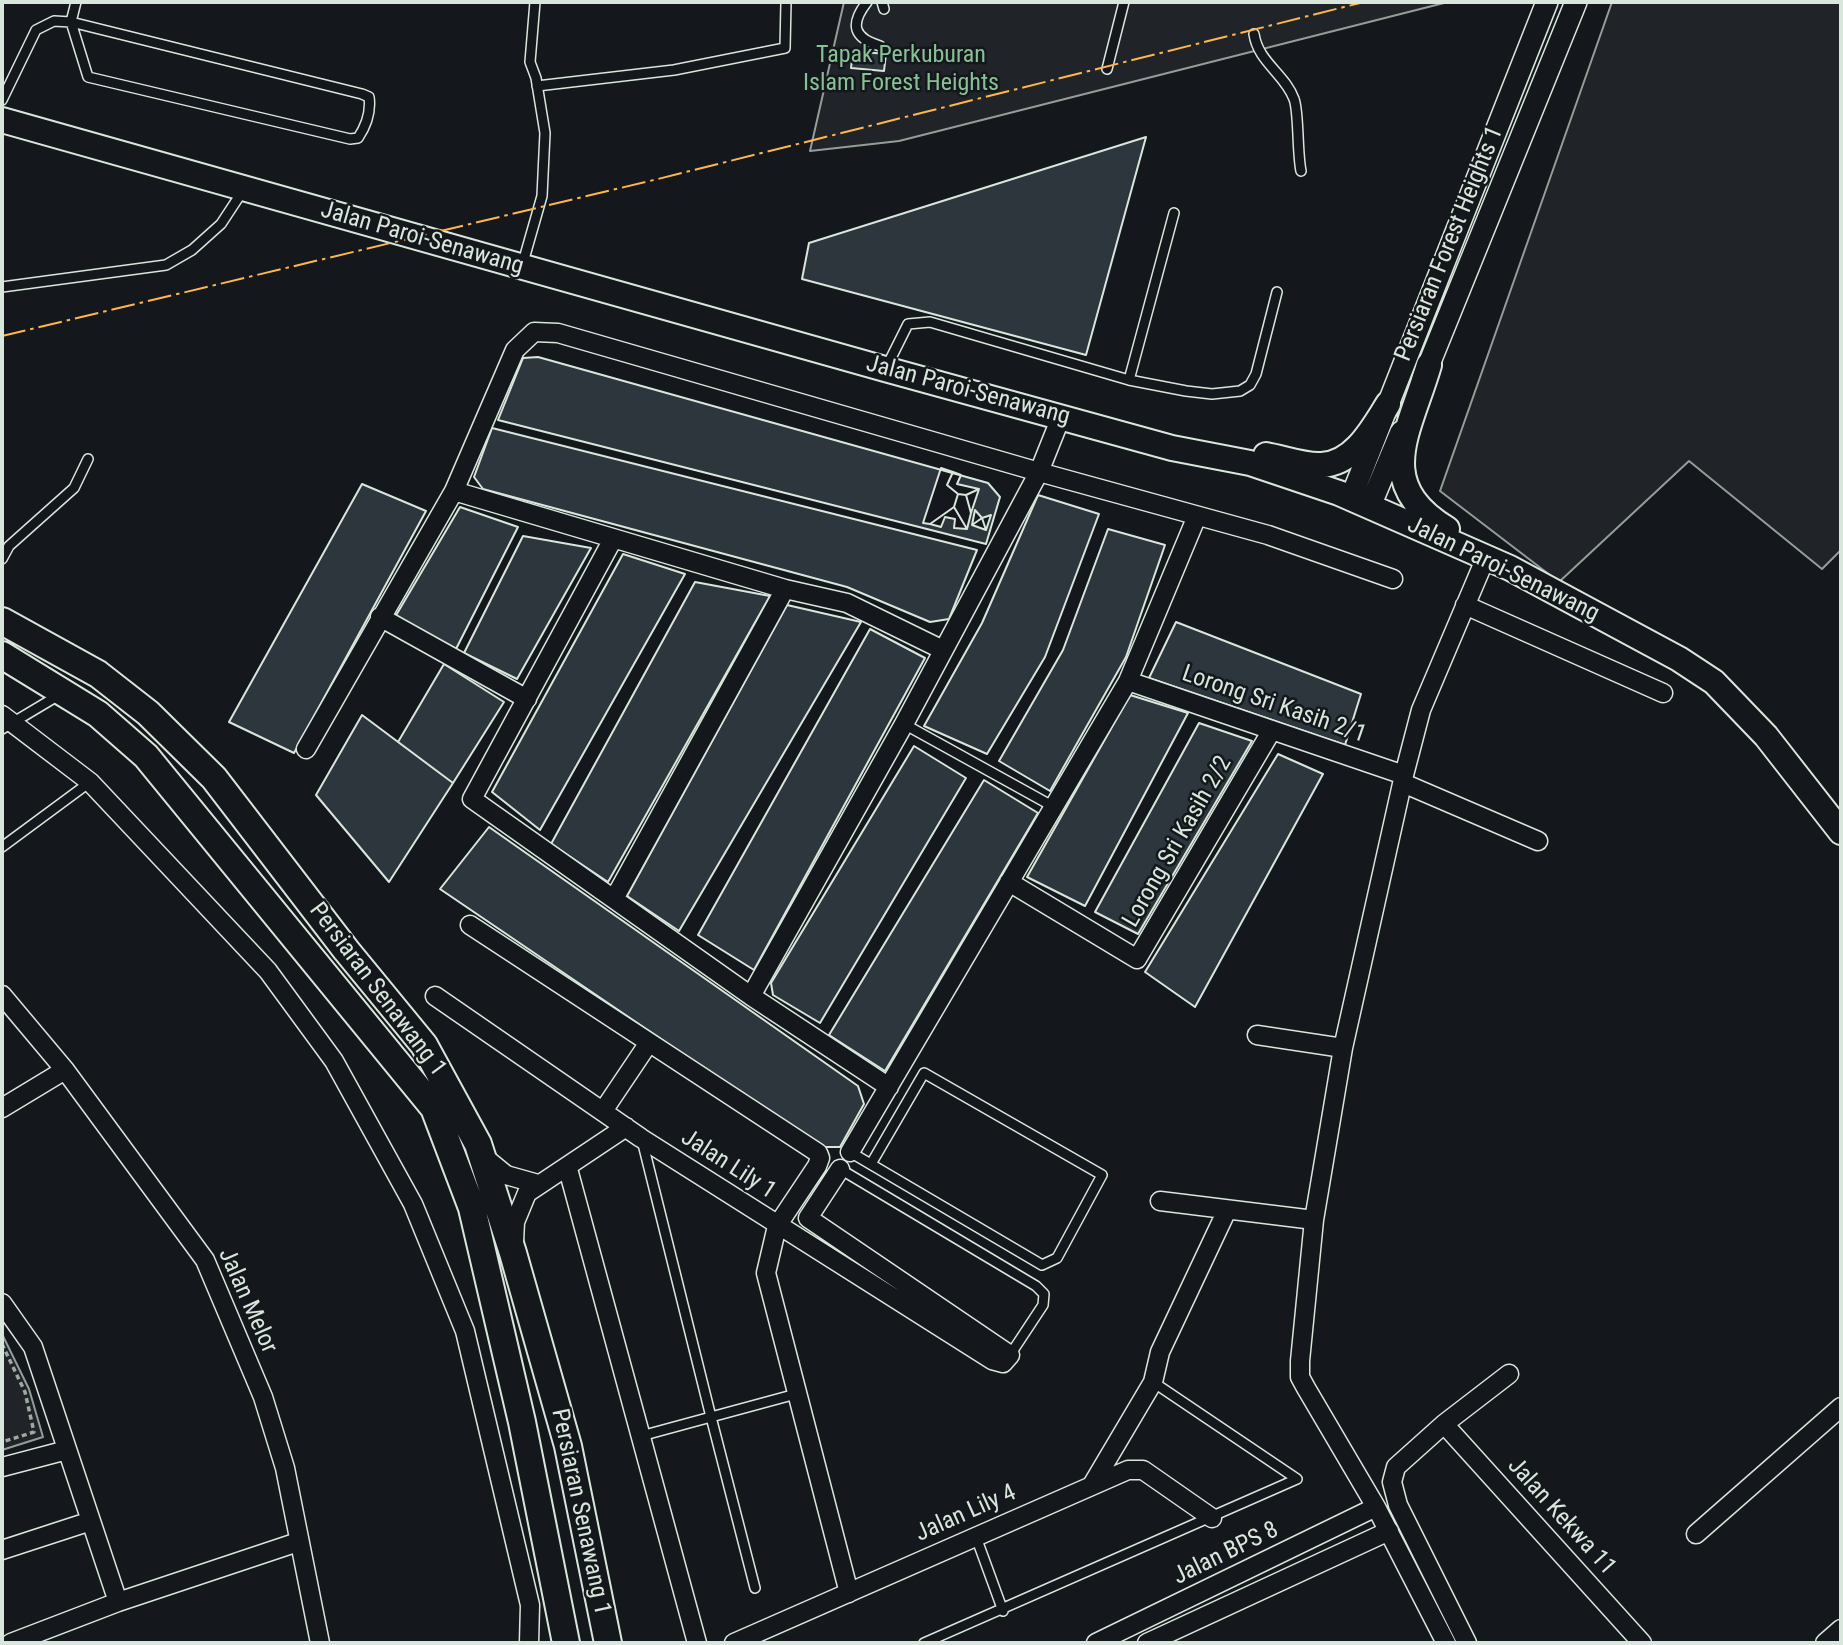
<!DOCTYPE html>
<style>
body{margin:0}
#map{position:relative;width:1843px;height:1645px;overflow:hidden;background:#14181c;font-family:"Roboto Condensed",sans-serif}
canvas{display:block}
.frame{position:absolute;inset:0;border:4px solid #d8e6dc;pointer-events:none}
</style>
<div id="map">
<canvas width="1843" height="1645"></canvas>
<div class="frame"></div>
</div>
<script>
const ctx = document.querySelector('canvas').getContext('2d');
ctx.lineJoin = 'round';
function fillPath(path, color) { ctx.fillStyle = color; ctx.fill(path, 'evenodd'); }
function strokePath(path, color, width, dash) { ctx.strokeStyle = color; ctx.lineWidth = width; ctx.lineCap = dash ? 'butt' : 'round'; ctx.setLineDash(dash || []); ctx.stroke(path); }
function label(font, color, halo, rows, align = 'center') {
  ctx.font = font + ' "Roboto Condensed",sans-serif'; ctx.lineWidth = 5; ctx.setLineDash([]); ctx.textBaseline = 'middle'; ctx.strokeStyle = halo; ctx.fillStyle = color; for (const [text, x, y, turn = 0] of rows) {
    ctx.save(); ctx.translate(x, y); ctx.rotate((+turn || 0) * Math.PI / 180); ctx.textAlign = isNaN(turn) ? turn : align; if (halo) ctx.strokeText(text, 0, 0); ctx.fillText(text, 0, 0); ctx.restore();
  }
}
const green = new Path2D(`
 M844,2H1448L899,141L810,151Z
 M1612,2H1841V550L1822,569L1689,461L1559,582L1440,491Z
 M2,1334L29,1389L43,1437L2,1450Z`);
fillPath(green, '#202428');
strokePath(green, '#939e99', 2);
const building = new Path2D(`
 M853,51L886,54L884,71L851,68Z
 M1146,137L1086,355L802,279L809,243Z
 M538,357L988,483L1000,497L986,544L498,420L523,358Z
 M492,428L977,550L949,619L930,622L847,587L483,489L474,477Z
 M941,468L953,472L947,485L958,494L954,507L930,524L923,523Z
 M953,472L961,475L957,484L979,489L966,495L958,494L947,485Z
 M362,484L426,511L294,753L229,722Z
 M979,489L971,513L966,495Z
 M958,494L966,495L971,513L967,529L954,507Z
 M1038,495L1099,514L1045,657L987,754L924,726L982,623Z
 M460,507L518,527L456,649L395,617Z
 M954,507L967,529L954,528L955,519L945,517L941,527L930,524Z
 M975,510L982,518L972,525Z
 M991,515L986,530L982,518Z
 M982,518L986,530L972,525Z
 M1108,529L1165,545L1126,657L1050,791L999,761L1063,650Z
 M523,536L591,548L517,679L464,653Z
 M623,554L685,574L540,830L492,792Z
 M695,582L770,596L608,882L551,844Z
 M787,605L861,622L679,931L627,896Z
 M1176,622L1361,694L1345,745L1149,678Z
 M870,629L925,658L754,970L698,935Z
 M444,664L504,702L453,783L398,742Z
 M1130,695L1188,713L1085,906L1027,877Z
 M362,715L453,783L389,882L316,795Z
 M1199,723L1252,741L1138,934L1095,912Z
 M914,746L966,778L820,1023L773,995L771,983Z
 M1278,754L1323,774L1195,1007L1145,972Z
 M984,780L1038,813L885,1071L829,1035Z
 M489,827L858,1086L864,1104L840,1147H820L440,889Z`);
fillPath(building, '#2c363c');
strokePath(building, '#d8e6dc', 2);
const service = new Path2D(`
 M867,2C849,25 854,38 880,46
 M882,2L884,9
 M1254,34C1258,62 1285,74 1294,99C1299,111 1297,152 1301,171
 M1107,69L1124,2
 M537,86L674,70L785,48L786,2
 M2,100L36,30L54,21L71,22L362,94L369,97C371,111 366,126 358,138L350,139L88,77L71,22L76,2
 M522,266L542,196L545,133L536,78L530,62L535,2
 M2,287L166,265L192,250L221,224L244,189
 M886,368L908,324L930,322L1129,380L1186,391L1212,394L1240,391L1250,385L1256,374L1277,292
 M1129,380L1174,213
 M2,559L9,546L74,488L88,459
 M904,724L1054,807
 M2,729L59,695
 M2,847L90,782
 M850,1152L1042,1265L1057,1258L1102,1175L924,1073L871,1164
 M840,1169L1036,1286L1044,1294L1043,1305L1010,1355
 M1153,1382L1297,1479
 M641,1436L711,1417L642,1140
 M976,1537L1003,1611
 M755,1588L711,1417L796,1394
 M924,1643L1297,1479`);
const minor = new Path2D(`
 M454,491L785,589L847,603L943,650
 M613,539L472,799L751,996L889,1087
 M1465,605L1663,693
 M380,617L527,699
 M1128,681L1404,775
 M2,715L90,782L268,971L334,1061L413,1204L465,1331L530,1605L529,1643
 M306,749L454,491L515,350L534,332L558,333L1039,472L1268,535L1393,579
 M1403,783L1538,841
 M1009,882L1137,959L1272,730
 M614,899L785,589
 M470,925L818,1153L820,1158L817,1166L777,1226L766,1273L849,1593
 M2,995L65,1070L205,1260L263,1397L285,1468L320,1643
 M435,996L641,1138L992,1360L1003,1363L1010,1355L808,1218L840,1169
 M751,996L904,724L1039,472L1061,417
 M1257,1035L1343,1048
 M2,1108L65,1070
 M603,1111L648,1044
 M850,1152L1128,681L1197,516
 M484,1157L506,1175L538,1184
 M568,1169L697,1643
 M1160,1201L1314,1220
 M514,1242L515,1222L527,1193L626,1127
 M2,1303L33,1347L118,1602
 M1444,1424L1642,1643
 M2,1467L67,1450
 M1092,1485L1153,1382L1160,1352L1227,1210
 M1696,1534L1841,1407
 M2,1550L91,1521
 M11,1643L118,1602L298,1542
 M734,1643L1128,1470H1143L1212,1518
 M1096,1643L1376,1507
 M1147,1643L1389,1531
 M1446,1643L1376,1507L1306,1388L1300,1377V1361L1314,1220L1343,1048L1404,775L1421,710L1486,557
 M1467,1643L1398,1505L1392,1482L1396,1467L1444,1424L1509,1374
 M1825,1643L1841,1629`);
const tertiary = new Path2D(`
 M1423,379L1576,2
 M1351,498L1547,2
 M1370,506L1401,432`);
const secondary = new Path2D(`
 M2,120L885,369L1172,448L1250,463L1339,493L1510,568L1679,659L1714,682L1766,736L1841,832
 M1429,365C1409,433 1372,483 1447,529
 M1266,455C1283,458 1304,466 1321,465C1354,464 1373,428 1388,404`);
const primary = new Path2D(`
 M2,621L98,674L148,713L214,778L346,950L424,1045L478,1144L513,1253L568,1446L608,1643
 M2,655L98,714L146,756L434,1108L472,1208L522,1422L566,1643`);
strokePath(service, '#d8e6dc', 12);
strokePath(minor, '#d8e6dc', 21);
strokePath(tertiary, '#d8e6dc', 24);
strokePath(secondary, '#d8e6dc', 28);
strokePath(primary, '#d8e6dc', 30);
strokePath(new Path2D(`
 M2,1344L25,1392L34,1432L2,1442`), '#9da8a2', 3.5, [5, 3.5]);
strokePath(service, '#14181c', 9);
strokePath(minor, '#14181c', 18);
strokePath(tertiary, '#14181c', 21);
strokePath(secondary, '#14181c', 24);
strokePath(primary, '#14181c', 26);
strokePath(new Path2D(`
 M2,336L658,179L1364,2`), '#ffb74d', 2, [24, 5, 3.5, 5]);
label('24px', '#8ac095', '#14181c', [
 ["Tapak Perkuburan",901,56],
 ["Islam Forest Heights",901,84]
]);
label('24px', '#d8e6dc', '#14181c', [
 ["Jalan Paroi-Senawang",422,239,16],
 ["Persiaran Forest Heights 1",1450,244,-68],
 ["Jalan Paroi-Senawang",968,391,15],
 ["Jalan Paroi-Senawang",1503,570,26],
 ["Lorong Sri Kasih 2/1",1274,705,19],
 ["Lorong Sri Kasih 2/2",1178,842,-60],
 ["Persiaran Senawang 1",377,990,53],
 ["Jalan Lily 1",728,1165,33],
 ["Jalan Melor",247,1301,66],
 ["Persiaran Senawang 1",580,1512,78],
 ["Jalan Lily 4",966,1514,-24],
 ["Jalan Kekwa 11",1561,1517,48],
 ["Jalan BPS 8",1226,1554,-26]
]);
</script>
